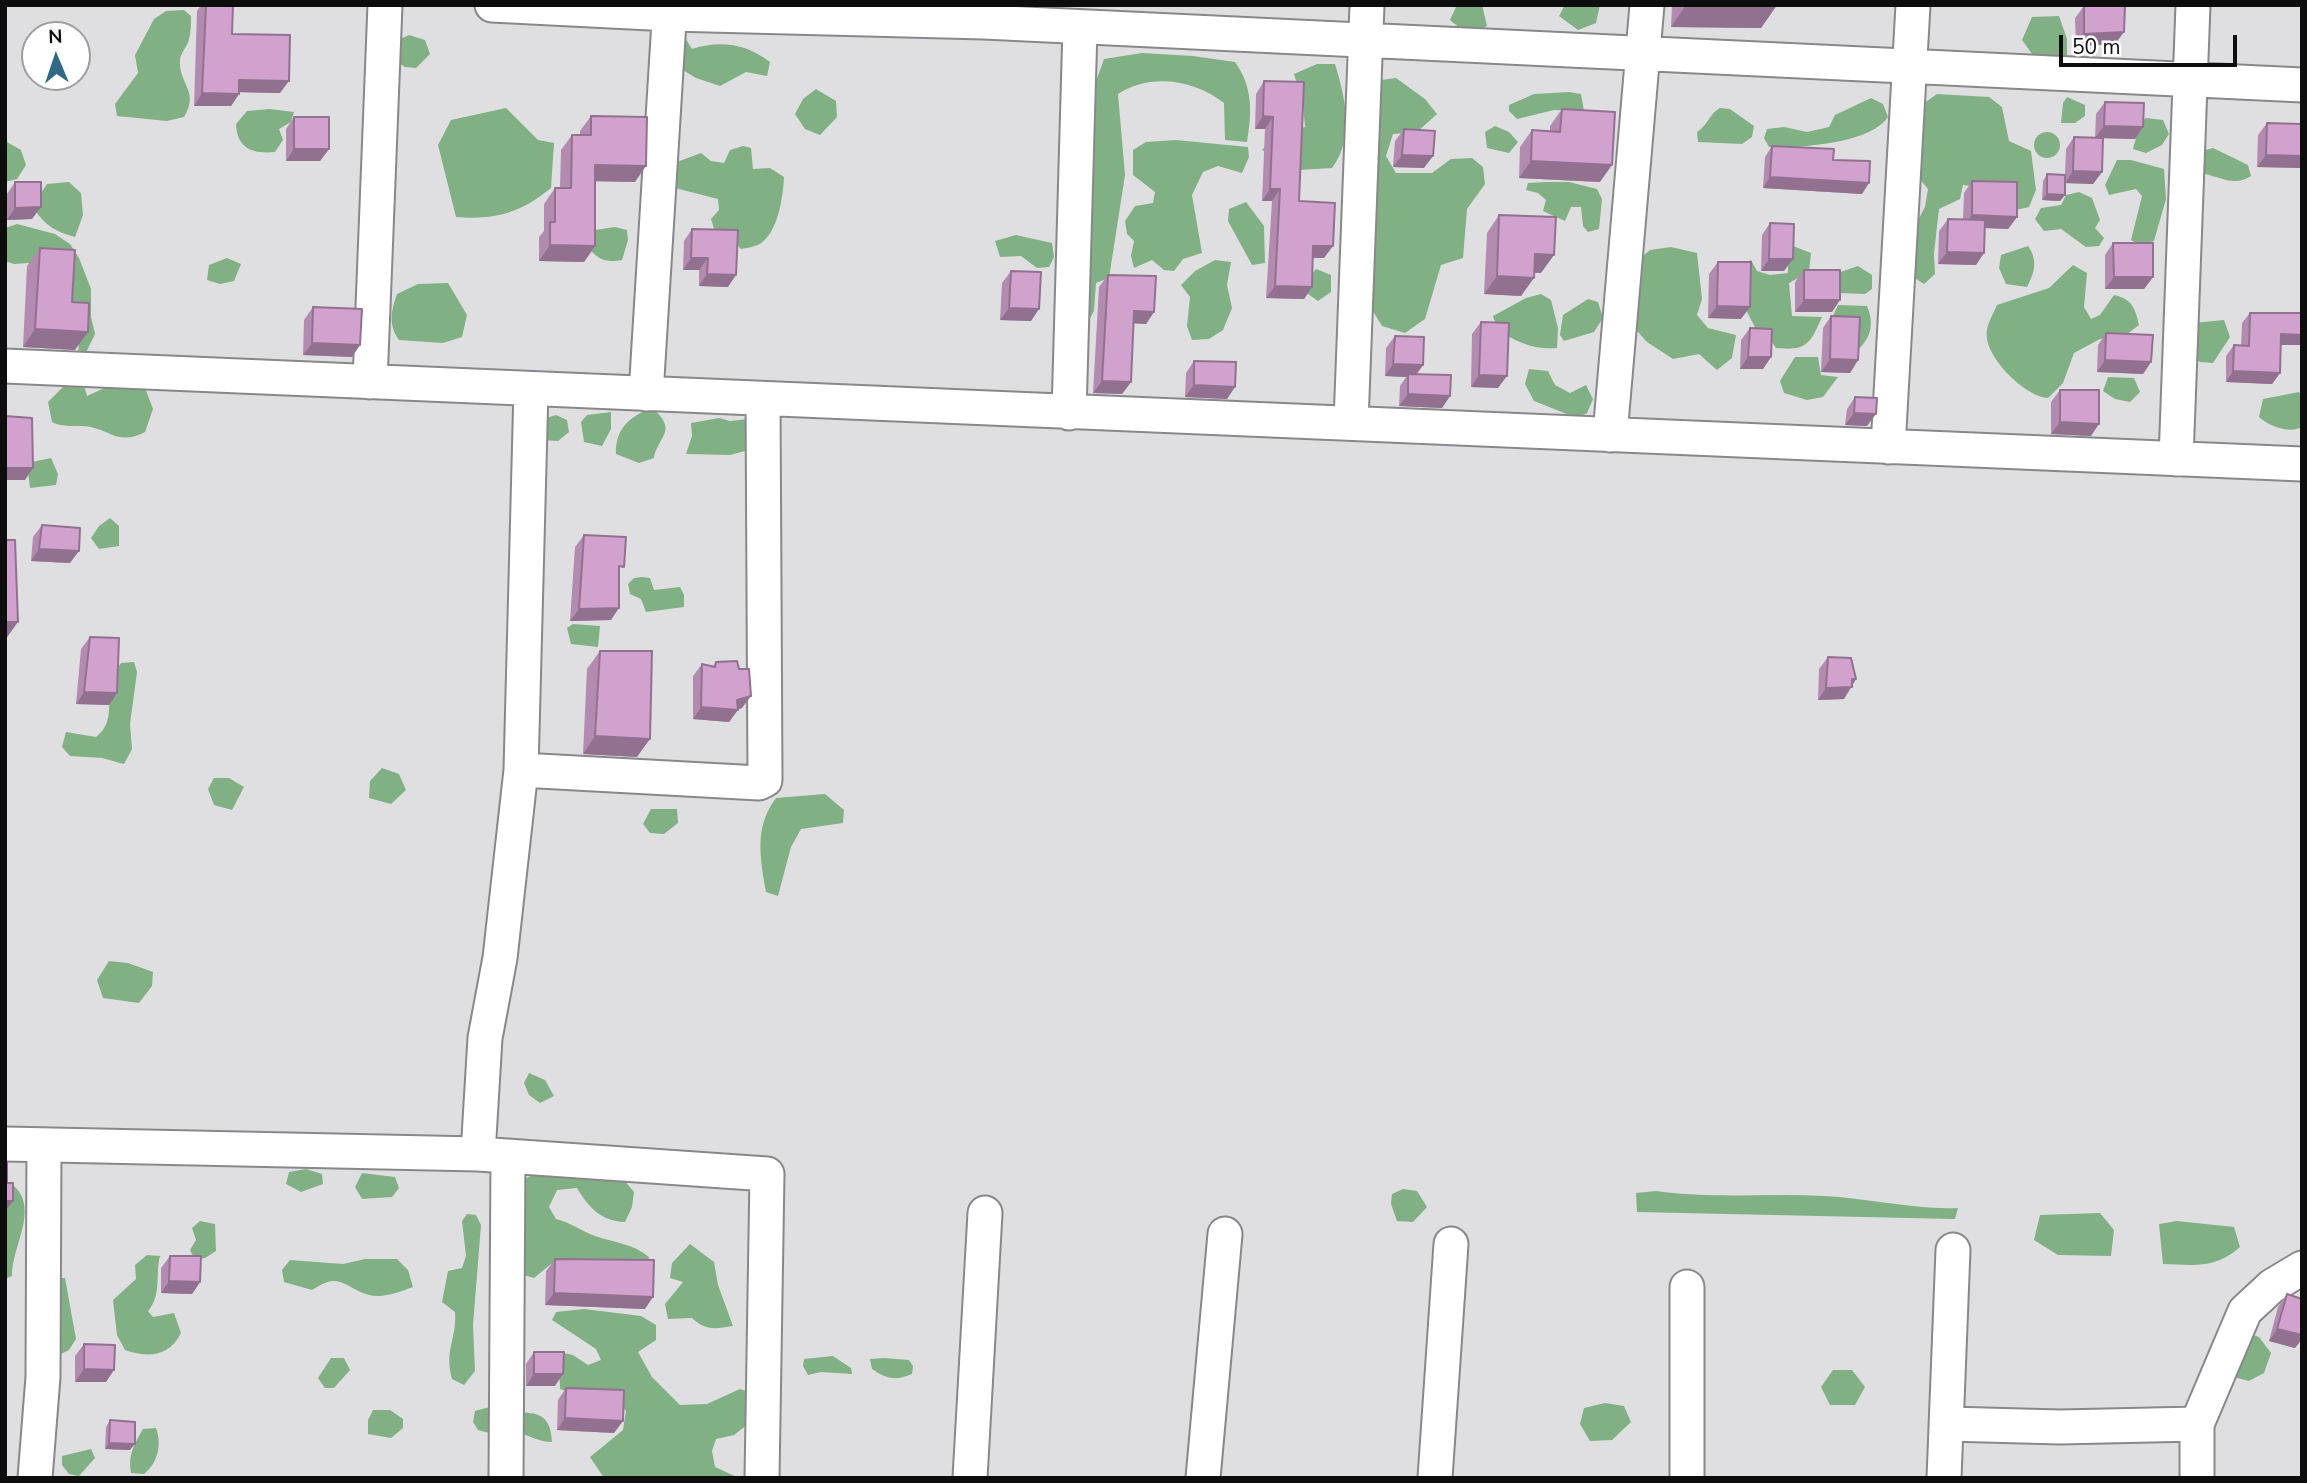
<!DOCTYPE html>
<style>
body{margin:0}
#map{position:relative;width:2307px;height:1483px;overflow:hidden;background:#dfdfe2;font-family:"Nunito Sans",sans-serif}
canvas{display:block}
.frame{position:absolute;inset:0;border:7px solid #0d0d0e;pointer-events:none}
.north{position:absolute;left:21px;top:21px;width:70px;height:70px;box-sizing:border-box;background:#fff;border:2px solid #9e9e9f;border-radius:50%;rotate:358deg;font-size:19px;font-weight:700;line-height:28px;text-align:center;color:#0d0d0e}
.north::after{content:'';display:block;margin:auto;width:24px;height:32px;background:#316883;clip-path:polygon(50% 0,100% 100%,50% 72%,0 100%)}
.scale{position:absolute;left:2059px;top:35px;width:178px;height:32px;box-sizing:border-box;border:4px solid #0d0d0e;border-top:0;padding-left:9px;font-size:21px;line-height:24px;white-space:nowrap;color:#0d0d0e;-webkit-text-stroke:5px #fff;paint-order:stroke}
</style>
<div id="map">
<canvas width="2307" height="1483"></canvas>
<div class="frame"></div>
<div class="north">N</div>
<div class="scale">50 m</div>
</div>
<script>
const ctx = document.querySelector('canvas').getContext('2d');
ctx.lineJoin = 'round';
function paint(path, color) { ctx.fillStyle = color; ctx.fill(path, 'evenodd'); }
function trace(path, color, width, dash) { ctx.strokeStyle = color; ctx.lineWidth = width; ctx.lineCap = dash ? 'butt' : 'round'; ctx.setLineDash(dash || []); ctx.stroke(path); }
const forest = new Path2D(`
 M1482,5L1487,26C1471,33 1463,32 1450,20L1456,7Z
 M1565,5H1600L1596,23L1578,30L1559,16Z
 M184,10L191,16C191,23 191,32 189,39C188,46 181,52 180,59C178,84 200,91 184,117L167,121L117,116L115,104L138,73L135,55L154,19L166,11Z
 M2059,16L2067,39V62L2043,69L2022,40L2032,17Z
 M409,35L425,40L430,54L416,68L405,67L394,60L398,40Z
 M684,36L692,49C721,40 746,44 770,62L767,76L746,72L720,86L696,78L678,67Z
 M1142,53L1193,56L1235,62C1253,87 1252,112 1247,142L1225,140L1224,103C1194,79 1149,73 1118,94L1125,175L1109,278L1096,283L1094,311L1089,320L1080,317L1092,174L1093,90L1104,59Z
 M1317,64H1335C1345,97 1355,138 1332,168L1299,170L1262,150L1274,138L1305,127L1303,103L1294,74Z
 M1396,78L1425,99L1437,114L1417,132L1393,134L1386,156L1396,173H1432L1451,159L1472,158L1483,167L1485,184L1467,209L1463,258L1441,265L1425,319L1405,333L1382,326L1368,303L1381,80Z
 M816,89L836,101L837,117L820,135L805,129L795,114L803,99Z
 M1569,92L1581,94L1584,111L1554,110L1517,119L1509,111V105L1534,94Z
 M1937,94L1989,97L2002,107L2009,141L2031,151L2036,190L2029,207L2016,210L1983,188L1963,185L1960,199L1939,209L1934,253L1935,274L1924,284L1907,273L1916,224L1925,207L1928,189L1917,176L1920,106Z
 M2067,97L2085,105V116L2075,123H2061L2063,103Z
 M1871,98L1883,104L1888,117C1870,144 1800,148 1769,147L1764,138L1767,129L1784,127L1807,132L1829,127L1835,115Z
 M506,108L538,140L554,143L551,188C520,213 496,220 456,217L438,145L451,120Z
 M1720,108L1730,109L1754,126L1752,137L1742,144L1698,142L1697,132C1708,125 1709,114 1720,108Z
 M270,109L294,112L291,122L279,129L283,140L275,152C253,154 237,149 236,124L247,111Z
 M2146,118L2163,120L2169,134L2162,145L2146,153L2133,149L2140,123Z
 M1495,126L1509,132L1518,142L1509,153L1487,148L1485,132Z
 M2034 145a13 13 0 1 1 26 0a13 13 0 1 1-26 0Z
 M1176,140L1248,147L1249,157L1242,173L1218,166L1203,172L1192,195L1202,253L1183,259L1174,271L1164,270L1152,260L1134,268L1131,256L1134,241L1127,234L1125,221L1135,206L1153,203L1155,192L1133,175V150L1146,142Z
 M5,141L21,150L26,165L17,179L5,182Z
 M743,146L751,148L753,169L770,168L784,177C783,197 778,235 758,245C753,247 746,248 741,249L727,235L715,232L711,219L719,210L718,199L675,188L677,162L701,153L711,161L724,163L730,150Z
 M2213,148L2248,165L2251,176C2233,188 2218,175 2199,173L2202,151Z
 M2117,160H2131L2164,169L2166,199L2154,241L2140,245L2131,240L2142,196L2136,189L2109,195L2105,185Z
 M69,182L81,193L83,215L75,237C57,232 45,226 35,210L39,196L47,184Z
 M1547,182H1569L1597,189L1602,199L1599,229L1588,232L1583,226L1581,207H1571L1565,221L1543,211L1546,200L1538,193L1526,190L1528,183Z
 M2079,192L2092,198L2100,220L2095,228L2104,238L2099,246L2086,247L2061,229L2044,231L2035,219L2041,208L2061,205L2066,195Z
 M1246,202L1264,226L1265,263L1252,265L1228,221L1229,209Z
 M17,224L55,234L70,244L79,258L91,289V317L95,334L78,369L79,323L42,262L14,264L5,261V228Z
 M615,227L627,230L628,240L622,260C606,263 598,260 588,247L595,230Z
 M1016,235L1052,243L1054,257L1049,267L1037,268L1021,256L1000,257L995,241Z
 M1793,246L1811,253L1809,272L1789,283L1792,316L1822,317C1810,344 1807,351 1776,348L1767,335L1758,333L1745,308L1742,265L1751,260L1757,271L1770,275L1788,273V255Z
 M2028,246C2038,260 2035,272 2027,287L2006,284L1999,268L2001,255Z
 M1671,247L1697,253L1702,299L1697,315L1708,328L1736,335L1732,358L1717,370L1699,354L1673,359L1647,342L1629,322L1633,264L1650,250Z
 M227,258L241,264L234,281L220,284L207,280L209,265Z
 M1215,260L1231,262L1227,285L1232,308L1223,330L1209,339L1192,340L1187,326L1190,297L1181,285L1195,271Z
 M2073,265L2087,273L2084,307L2091,319L2100,315L2114,295C2132,299 2135,308 2139,325L2126,335L2100,339L2074,353L2063,383L2048,398C2025,397 1982,355 1987,330C1988,322 1994,312 1997,305L2049,288Z
 M1858,266L1872,275V289L1865,294L1838,293L1832,275Z
 M1316,269L1331,275V292L1318,301L1308,294L1309,278Z
 M448,283L467,315L462,337L443,343L399,340C388,324 391,312 397,294L418,284Z
 M1541,294L1551,300L1558,328L1557,348C1533,350 1518,342 1498,331L1493,316L1526,298Z
 M1588,299L1598,302L1603,318L1594,332L1564,341L1560,335L1563,315Z
 M1838,305L1867,306C1874,322 1872,336 1859,349L1855,342L1830,322Z
 M2224,320L2230,337L2213,363L2200,362L2191,356L2194,323Z
 M1795,357H1818L1821,375L1838,377L1823,397L1807,400L1784,393L1780,381Z
 M1529,369L1548,371L1555,385L1570,393L1586,385L1593,399L1587,413L1577,418L1534,401L1525,384Z
 M2108,377L2134,378L2140,392L2130,402L2115,399L2103,391Z
 M83,382L87,396L113,384L145,388L153,409L145,432C120,445 112,432 91,427C77,424 65,429 52,422L48,402L64,386Z
 M2299,392L2302,397V427C2289,434 2269,426 2259,417L2263,399Z
 M652,408C679,431 658,436 654,458L639,463L616,454C615,430 629,416 652,408Z
 M611,412V429L602,446L584,442L581,422L587,415Z
 M556,415L567,420L569,432L558,441L540,440L534,422Z
 M719,418L730,421L749,419V450L730,455L686,454L692,436L691,423Z
 M51,458L58,474L56,485L30,488L27,463Z
 M110,518L119,526V546L99,549L91,538L99,526Z
 M642,577L650,578L654,590L680,587L684,595V607L646,612L641,599L630,594L628,584L634,578Z
 M573,624L600,626L598,647L571,644L567,628Z
 M134,662L137,672L130,724L132,749L124,764L102,758L70,756L62,747L66,732L96,737C116,722 106,699 111,678C112,673 118,668 121,663Z
 M382,768L399,774L406,790L391,804L369,798L370,781Z
 M214,778H229L244,787L232,810L214,805L208,789Z
 M825,794L844,810L843,823L801,829L791,847L778,896L766,892C760,858 754,827 776,798Z
 M651,809H677L678,823L664,834L650,833L643,824Z
 M109,961L128,963L153,972L152,986L139,1003L103,998L97,980Z
 M529,1073L545,1080L554,1096L540,1103L529,1095L524,1083Z
 M552,1167L624,1180L634,1192L632,1207L625,1222C601,1221 589,1208 577,1188L557,1190L549,1207L556,1219C572,1223 583,1232 598,1237C616,1243 634,1244 649,1257L648,1267L551,1264L534,1278L503,1269L511,1243L525,1235L518,1223L517,1182Z
 M306,1169L322,1174L323,1184L301,1192L286,1184L289,1172Z
 M362,1173L395,1177L399,1188L392,1197L362,1199L355,1187Z
 M13,1185C40,1209 12,1245 12,1276L5,1279V1192Z
 M1403,1189L1417,1191L1427,1207L1413,1222L1397,1221L1391,1204L1392,1194Z
 M1656,1191C1711,1199 1768,1193 1824,1196C1868,1198 1914,1210 1958,1208L1955,1219L1637,1212L1636,1193Z
 M2100,1213L2114,1230L2111,1256L2058,1255L2034,1240L2040,1215Z
 M467,1214L476,1215L481,1225L473,1325L475,1371L464,1385L452,1379C444,1348 457,1340 455,1312L442,1302L448,1271L462,1268L466,1256L462,1221Z
 M200,1221L215,1224L216,1251L205,1258L195,1260L190,1250L196,1240L192,1228Z
 M2177,1221L2234,1227L2240,1247C2215,1269 2195,1265 2163,1264L2159,1224Z
 M690,1244L714,1262L718,1285L733,1326C715,1329 706,1331 692,1318L668,1319L665,1304L683,1282L670,1278L672,1263Z
 M147,1255L160,1256C155,1275 162,1295 148,1311L153,1317L174,1313L181,1333C169,1357 148,1358 125,1350L117,1335L113,1300L136,1279L135,1265Z
 M365,1259H397L408,1270L413,1287C397,1293 379,1300 363,1293C339,1282 337,1274 312,1290L284,1282L282,1270L290,1260L343,1264Z
 M51,1278H65L76,1339L69,1350L57,1356Z
 M584,1309L641,1316L656,1325V1340L638,1352L652,1377L680,1405L707,1404L740,1389L755,1394L757,1417L734,1435L716,1439L712,1451L715,1467L739,1478H604L590,1457L623,1430L626,1411L616,1399L576,1395L560,1389L559,1352L573,1355L588,1365L601,1360L596,1349L552,1320L556,1312Z
 M2240,1330L2259,1337L2271,1353L2264,1373L2249,1381L2234,1377Z
 M833,1356L851,1368L852,1374L821,1372L808,1375L803,1366L804,1359Z
 M331,1358H344L350,1370L334,1388H325L318,1378Z
 M884,1358L909,1360L913,1366L912,1374C896,1381 886,1379 872,1369L870,1359Z
 M1833,1370H1852L1865,1387L1855,1405H1830L1821,1387Z
 M504,1403L517,1413C541,1411 551,1418 552,1442C529,1442 511,1420 489,1433L478,1430L473,1422L475,1411Z
 M1605,1403L1624,1406L1631,1422L1612,1440L1590,1441L1580,1424L1584,1408Z
 M373,1410H390L403,1419V1428L391,1438L368,1434V1420Z
 M156,1428C162,1444 158,1463 144,1474L131,1473C128,1454 134,1445 143,1429Z
 M91,1449L95,1458L79,1476L69,1474L62,1465V1456Z`);
const minor = new Path2D(`
 M492,5L670,14L984,22L2302,85
 M5,366L2302,464
 M370,382L385,5
 M646,394L670,5
 M1069,413L1080,27
 M1351,422L1367,5
 M1610,435L1647,5
 M1888,447L1913,5
 M2176,459L2193,5
 M521,770L759,783L765,780L763,399
 M5,1144L478,1154L767,1174L762,1478
 M478,1154L485,1038L500,958L521,770L531,389
 M1947,1424L2060,1427L2197,1424
 M35,1478L43,1377L44,1145
 M506,1478L508,1156
 M970,1478L985,1213
 M1203,1478L1225,1234
 M1435,1478L1451,1244
 M1687,1478V1287
 M1944,1478L1953,1250
 M2197,1478V1424L2245,1311L2272,1286L2302,1268`);
const wall = new Path2D(`
 M201,5H233L232,34L280,93L239,92V94L231,106H194L197,11Z
 M1672,5H1777L1761,28L1671,27Z
 M2084,6L2115,44L2076,46L2075,18Z
 M1264,81L1299,201L1324,258H1313L1312,287L1304,299L1266,298L1272,201H1262L1265,129H1255L1256,94Z
 M2105,102L2143,127L2135,139L2103,138L2102,172L2093,184L2065,183V195L2060,201L2042,200L2043,181L2047,174L2065,175L2066,149L2074,137L2095,138L2096,114Z
 M1562,109L1600,182L1519,178L1520,147L1532,130L1550,131V126Z
 M591,116L635,182L595,181V246L584,262L539,261V237L544,231V204L555,188H560L561,150L572,135H580V131Z
 M294,117L329,149L320,161H286V129Z
 M2267,123L2302,124V168L2257,167L2258,135Z
 M1404,129L1424,168L1393,167L1395,141Z
 M1772,146L1833,160L1862,194L1763,188L1765,157Z
 M1972,181L2017,217L2008,229L1985,228L1976,265L1938,264L1939,231L1948,219H1963L1964,193Z
 M15,182L32,219L7,220V194Z
 M1499,215L1541,273H1534L1521,296L1484,294L1487,233Z
 M1770,223L1784,271H1761L1762,235Z
 M692,229L728,287L699,286V270H683L684,241Z
 M2113,243L2153,277L2144,289H2105V255Z
 M40,248L72,302L75,350L23,347L27,266Z
 M1718,262L1741,319L1708,318L1709,274Z
 M1804,270L1832,312H1795V282Z
 M1011,271L1031,321L1000,320L1002,283Z
 M1108,275L1154,312L1146,324L1133,323L1131,382L1122,394L1093,393L1099,287Z
 M313,307L352,357L303,355L304,320Z
 M2250,313L2281,345L2280,373L2272,384L2226,382V356L2234,345L2241,346L2242,323Z
 M1831,316L1858,360L1850,373L1821,372L1823,328Z
 M1481,322L1498,388L1471,387L1472,334Z
 M1750,328L1771,357L1763,369H1740L1741,340Z
 M2106,333L2151,362L2143,374L2097,372L2098,345Z
 M1395,336L1423,365L1417,374L1450,396L1442,408L1399,406L1400,386L1406,377L1385,376L1386,348Z
 M1194,361L1227,399L1185,397L1186,373Z
 M2060,390L2091,436L2051,434V402Z
 M1855,397L1867,426L1845,425L1847,409Z
 M42,525L70,563L31,561L33,537Z
 M584,535L619,573L611,620L570,621L575,547Z
 M90,637L117,693L109,705L76,704L81,649Z
 M600,651L637,757L583,754L587,669Z
 M1828,657L1856,679L1844,699L1818,700L1819,669Z
 M716,662L742,708L738,709L729,722L693,719V676L702,664L713,666Z
 M170,1256L200,1282L192,1294L161,1293V1268Z
 M555,1259L645,1309L545,1305L546,1271Z
 M2287,1294L2302,1299V1339L2295,1348L2269,1341L2278,1307Z
 M84,1344L106,1382H75V1356Z
 M534,1352L555,1386H526V1364Z
 M566,1388L614,1433L557,1430L558,1400Z
 M110,1420L130,1450L105,1449L106,1427Z`);
const shadedWall = new Path2D(`
 M1686,5H1777L1761,28L1671,27Z
 M2124,32L2115,44L2076,46L2084,34Z
 M239,80L289,81L280,93L231,92Z
 M202,93L239,94L231,106H194Z
 M1263,116L1273,117L1265,129H1255Z
 M2104,126L2143,127L2135,139L2095,138Z
 M294,149H329L320,161H286Z
 M1402,155L1433,156L1424,168L1393,167Z
 M2266,155L2302,156V168L2257,167Z
 M1531,161L1612,165L1600,182L1519,178Z
 M595,165L646,166L635,182L584,181Z
 M2073,171L2102,172L2093,184L2065,183Z
 M1770,177L1869,183L1862,194L1763,188Z
 M1270,189H1280L1272,201H1262Z
 M2047,194L2065,195L2060,201L2042,200Z
 M41,207L32,219L7,220L15,208Z
 M1972,215L2017,217L2008,229L1963,227Z
 M550,245L595,246L584,262L539,261Z
 M1313,246H1333L1324,258H1305Z
 M1947,252L1984,253L1976,265L1938,264Z
 M1535,254L1554,255L1541,273L1522,272Z
 M691,258H708L699,270H683Z
 M1769,259H1793L1784,271H1761Z
 M707,274L736,275L728,287L699,286Z
 M1497,276L1534,278L1521,296L1484,294Z
 M2114,277H2153L2144,289H2105Z
 M1275,286L1312,287L1304,299L1266,298Z
 M1804,300H1840L1832,312H1795Z
 M1717,306L1750,307L1741,319L1708,318Z
 M1009,308L1039,309L1031,321L1000,320Z
 M1134,311L1154,312L1146,324L1126,323Z
 M35,329L88,332L75,350L23,347Z
 M2281,334L2302,335V345H2273Z
 M312,343L360,345L352,357L303,355Z
 M1748,357H1771L1763,369H1740Z
 M1830,359L1858,360L1850,373L1821,372Z
 M2105,360L2151,362L2143,374L2097,372Z
 M1393,364L1423,365L1414,377L1408,374L1406,377L1385,376Z
 M2233,371L2280,373L2272,384L2226,382Z
 M1479,375L1507,376L1498,388L1471,387Z
 M1102,381L1131,382L1122,394L1093,393Z
 M1194,385L1235,387L1227,399L1185,397Z
 M1408,394L1450,396L1442,408L1399,406Z
 M1854,413L1876,414L1867,426L1845,425Z
 M2060,422L2099,424L2091,436L2051,434Z
 M5,468H33L25,480H5Z
 M39,549L79,551L70,563L31,561Z
 M619,608L611,620L570,621L579,609Z
 M5,622H18L5,640Z
 M1852,679H1856L1844,699L1818,700L1826,688Z
 M84,692L117,693L109,705L76,704Z
 M751,696L742,708L736,710H738L729,722L693,719L701,707Z
 M595,736L650,739L637,757L583,754Z
 M5,1201H13L5,1211Z
 M169,1281L200,1282L192,1294L161,1293Z
 M554,1293L653,1297L645,1309L545,1305Z
 M2277,1329L2302,1335V1339L2295,1348L2269,1341Z
 M84,1369L114,1370L106,1382H75Z
 M534,1374H563L555,1386H526Z
 M565,1418L623,1421L614,1433L557,1430Z
 M109,1443L135,1444L130,1450L105,1449Z`);
const building = new Path2D(`
 M206,5H233L232,34L290,35L289,81L239,80V94L202,93Z
 M2084,6H2125L2124,32L2084,34Z
 M1264,81L1304,82L1299,201L1335,203L1333,246H1313L1312,287L1275,286L1280,189H1270L1273,117L1263,116Z
 M2105,102L2144,103L2143,127L2104,126Z
 M1562,109L1615,112L1612,165L1531,161L1532,130L1560,132Z
 M591,116L647,117L646,166L595,165V246L550,245V222H555V188H571L572,135H591Z
 M294,117H329V149H294Z
 M2267,123L2302,124V156L2266,155Z
 M1404,129L1435,131L1433,156L1402,155Z
 M2074,137L2103,138L2102,172L2073,171Z
 M1772,146L1834,149L1833,160L1870,161L1869,183L1770,177Z
 M2047,174L2065,175V195L2047,194Z
 M1972,181L2017,182V217L1972,215Z
 M15,182H41V207L15,208Z
 M1499,215L1556,217L1554,255L1535,254L1534,278L1497,276Z
 M1948,219L1985,220L1984,253L1947,252Z
 M1770,223L1794,224L1793,259H1769Z
 M692,229L738,230L736,275L707,274L708,258H691Z
 M2113,243H2153V277H2114Z
 M40,248L75,250L72,302L89,303L88,332L35,329Z
 M1718,262H1751L1750,307L1717,306Z
 M1804,270H1840V300H1804Z
 M1011,271L1041,272L1039,309L1009,308Z
 M1108,275L1156,276L1154,312L1134,311L1131,382L1102,381Z
 M313,307L362,309L360,345L312,343Z
 M2250,313H2302V335L2281,334L2280,373L2233,371L2234,345L2249,346Z
 M1831,316L1860,317L1858,360L1830,359Z
 M1481,322L1509,323L1507,376L1479,375Z
 M1750,328L1772,329L1771,357H1748Z
 M2106,333L2153,335L2151,362L2105,360Z
 M1395,336L1424,337L1423,365L1393,364Z
 M1194,361L1236,362L1235,387L1194,385Z
 M1408,374L1451,375L1450,396L1408,394Z
 M2060,390H2099V424L2060,422Z
 M1855,397L1877,398L1876,414L1854,413Z
 M5,416L32,418L33,468H5Z
 M42,525L80,528L79,551L39,549Z
 M584,535L626,537L624,567L619,566V608L579,609Z
 M5,540H15L18,622H5Z
 M90,637L119,638L117,693L84,692Z
 M600,651H652L650,739L595,736Z
 M1828,657L1851,658L1856,679H1852V687L1826,688Z
 M737,661L739,669H749L751,696L737,700L738,710L701,707L702,664L715,667L716,662Z
 M5,1162H7V1183H13V1201H5Z
 M170,1256H201L200,1282L169,1281Z
 M555,1259L654,1260L653,1297L554,1293Z
 M2287,1294L2302,1299V1335L2277,1329Z
 M84,1344L115,1345L114,1370L84,1369Z
 M534,1352H564L563,1374H534Z
 M566,1388L624,1390L623,1421L565,1418Z
 M110,1420L135,1422V1444L109,1443Z`);
paint(forest, '#81b084');
trace(minor, '#88888b', 37);
trace(minor, '#fff', 33);
paint(wall, '#b48bb0');
paint(shadedWall, '#927190');
paint(building, '#d1a2cd');
trace(building, '#927190', 2);
</script>
